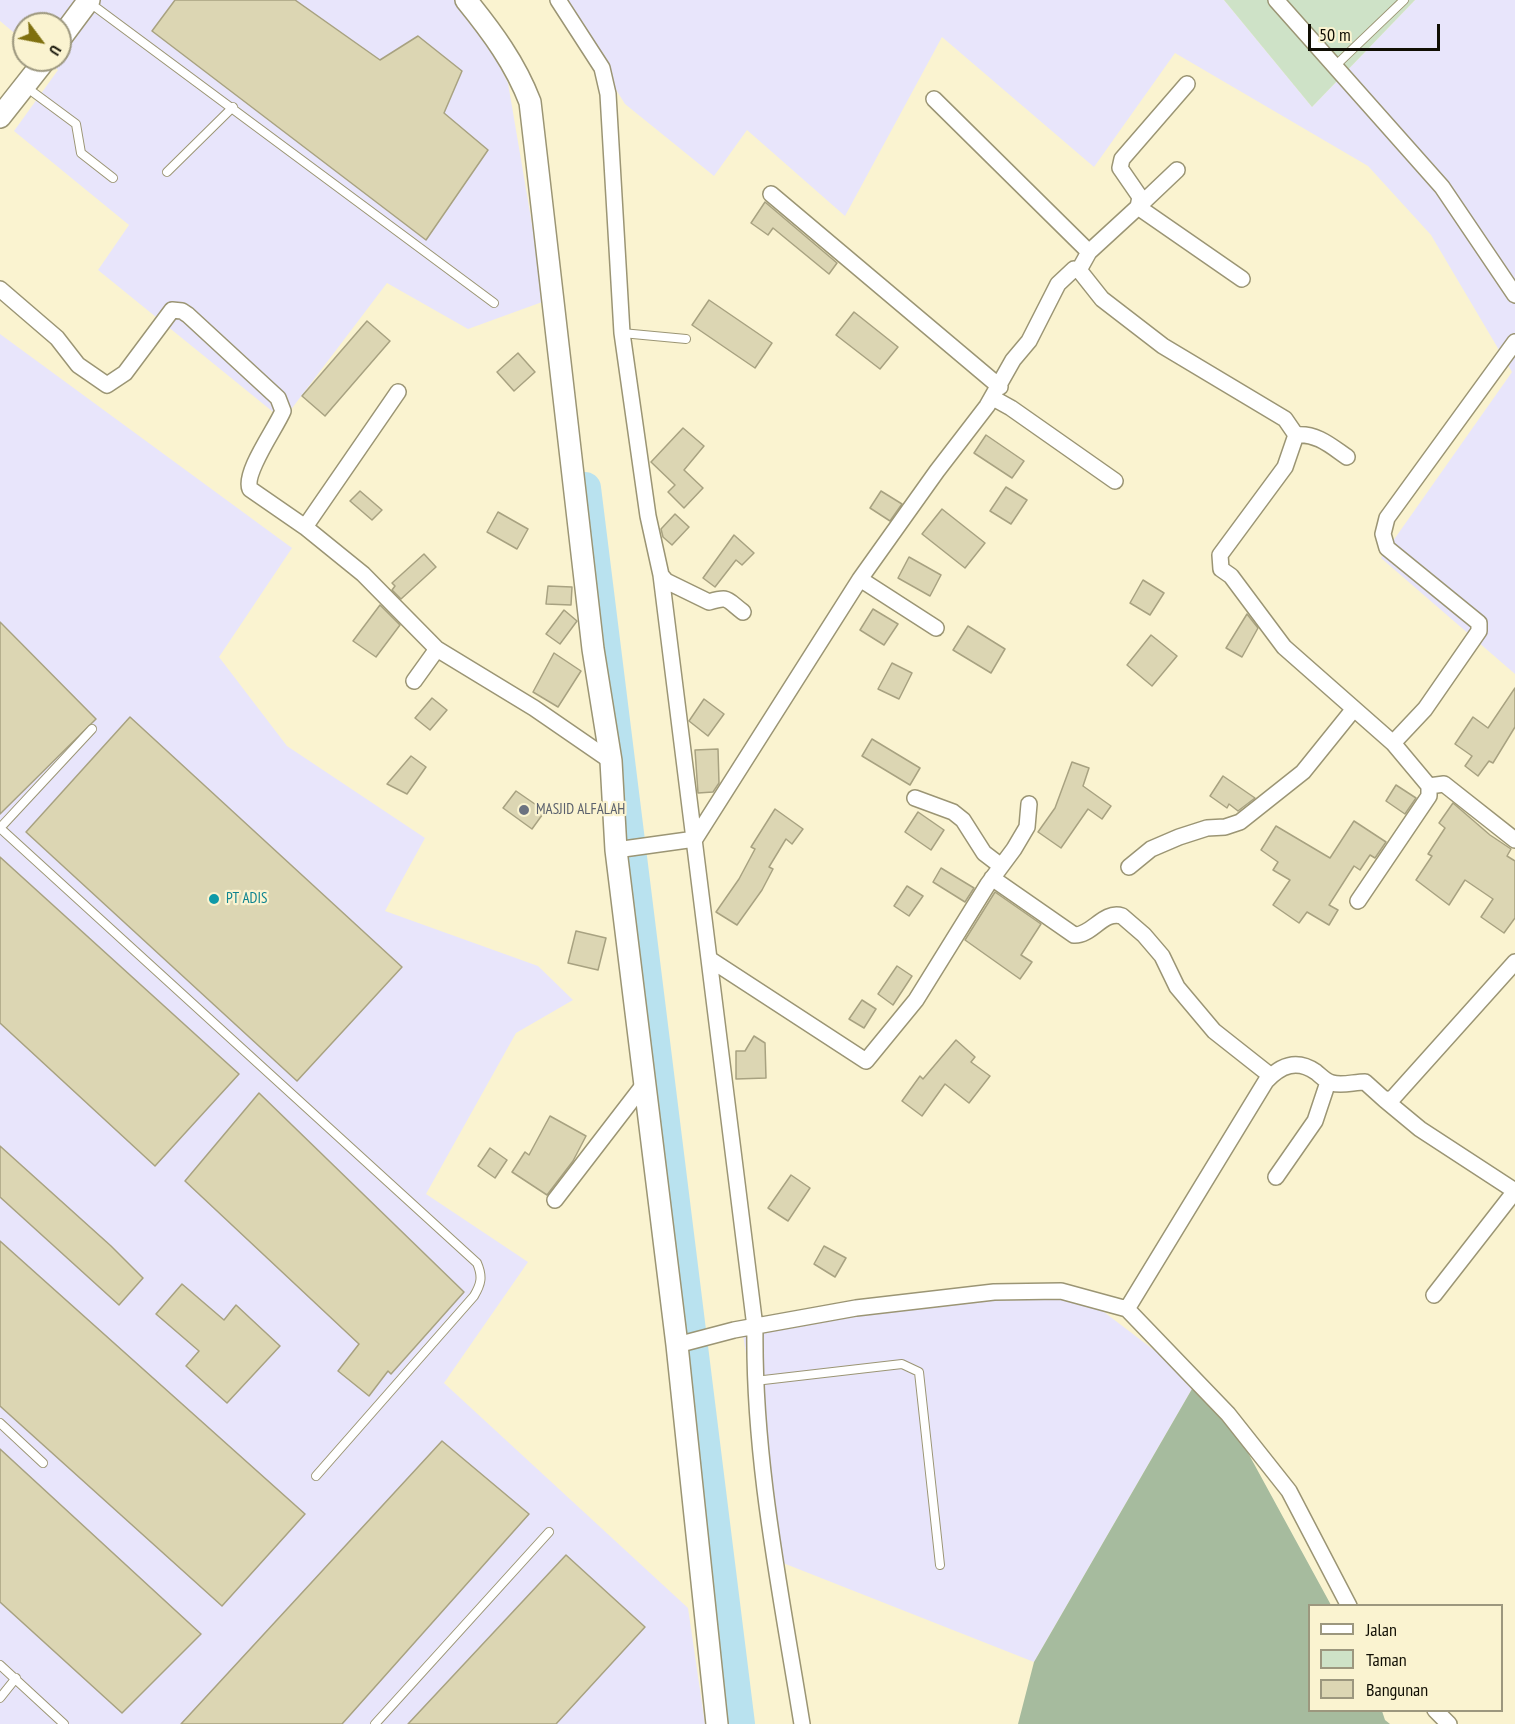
<!DOCTYPE html>
<style>
body{margin:0}
#map{position:relative;width:1515px;height:1724px;overflow:hidden;background:#faf3d0;font-family:"PT Sans Narrow",sans-serif}
canvas{display:block}
.legend{position:absolute;left:1308px;top:1604px;width:195px;height:108px;box-sizing:border-box;background:#faf3d0;border:2px solid #9c977e;margin:0;padding:8px 10px;list-style:none;font-size:18px;color:#100e03}
.legend li{display:flex;align-items:center;gap:12px;height:30px}
.legend b{width:30px;border:2px solid #9c977e}
.north{position:absolute;left:12px;top:12px;width:60px;height:60px;box-sizing:border-box;background:#faf3d0;border:2px solid #9c977e;border-radius:50%;rotate:122deg;font-size:16px;font-weight:700;line-height:24px;text-align:center;color:#100e03}
.north::after{content:'';display:block;margin:auto;width:21px;height:27px;background:#7f700f;clip-path:polygon(50% 0,100% 100%,50% 72%,0 100%)}
.scale{position:absolute;left:1308px;top:24px;width:132px;height:27px;box-sizing:border-box;border:3px solid #100e03;border-top:0;padding-left:8px;font-size:18px;line-height:21px;white-space:nowrap;color:#100e03;-webkit-text-stroke:4px #faf3d0;paint-order:stroke}
</style>
<div id="map">
<canvas width="1515" height="1724"></canvas>
<ul class="legend">
<li><b style="height:8px;background:#fff"></b>Jalan</li>
<li><b style="height:16px;background:#cee2c7"></b>Taman</li>
<li><b style="height:16px;background:#dcd6b3"></b>Bangunan</li>
</ul>
<div class="north">U</div>
<div class="scale">50 m</div>
</div>
<script>
const ctx = document.querySelector('canvas').getContext('2d');
ctx.lineJoin = 'round';
function paint(path, color) { ctx.fillStyle = color; ctx.fill(path, 'evenodd'); }
function trace(path, color, width, dash) { ctx.strokeStyle = color; ctx.lineWidth = width; ctx.lineCap = dash ? 'butt' : 'round'; ctx.setLineDash(dash || []); ctx.stroke(path); }
function drawText(font, color, halo, rows, align = 'center') {
  ctx.font = font + ' "PT Sans Narrow",sans-serif'; ctx.lineWidth = 4.5; ctx.setLineDash([]); ctx.textBaseline = 'middle'; ctx.strokeStyle = halo; ctx.fillStyle = color; for (const [text, x, y, turn = 0] of rows) {
    ctx.save(); ctx.translate(x, y); ctx.rotate((+turn || 0) * Math.PI / 180); ctx.textAlign = isNaN(turn) ? turn : align; if (halo) ctx.strokeText(text, 0, 0); ctx.fillText(text, 0, 0); ctx.restore();
  }
}
const industrial = new Path2D(`
 M0,0H466L508,83L545,301L468,329L387,283L283,420L98,270L129,225L14,131L58,70L47,60H60V24H24V41L0,21Z
 M560,0H1224L1312,107L1415,0H1515V674L1381,558L1512,372L1431,235L1368,166L1175,53L1094,167L942,37L845,216L747,130L714,176L625,104Z
 M0,334L292,548L219,657L287,746L425,838L385,911L538,966L573,1000L516,1033L426,1194L528,1262L444,1383L688,1608L705,1724H0Z
 M1051,1286L1104,1312L1196,1382L1034,1662L778,1561L742,1328Z`);
const green = new Path2D(`
 M1224,0H1415L1312,107Z`);
const forest = new Path2D(`
 M1196,1382L1247,1451L1331,1605L1310,1606V1710L1382,1711L1385,1720L1390,1724H1018L1034,1662Z`);
const river = new Path2D(`
 M585,488L739,1724`);
const building = new Path2D(`
 M175,0H295L380,60L418,36L462,71L444,113L488,150L426,240L152,31Z
 M765,202L837,263L829,274L773,228L768,235L751,223Z
 M709,300L772,343L755,368L692,325Z
 M854,312L898,347L880,369L836,335Z
 M367,321L390,341L325,416L302,396Z
 M518,353L535,372L514,391L497,372Z
 M683,428L704,446L684,470L703,488L684,508L668,492L675,485L651,462Z
 M986,435L1024,461L1012,478L974,453Z
 M1006,487L1027,500L1011,524L990,511Z
 M360,491L382,510L372,520L350,501Z
 M881,491L902,504L890,521L870,508Z
 M942,509L985,543L965,568L922,534Z
 M498,512L528,529L517,549L487,532Z
 M675,514L689,527L672,545L663,537L661,529Z
 M734,535L754,553L742,565L736,560L715,587L703,578Z
 M424,554L436,567L401,599L392,590L395,586L392,583Z
 M909,557L941,575L930,596L898,578Z
 M1143,580L1164,593L1150,615L1130,603Z
 M548,586L572,587L571,605L546,604Z
 M380,605L400,625L376,657L353,641Z
 M873,609L898,624L884,645L860,630Z
 M564,610L577,621L560,644L546,634Z
 M1247,614L1258,628L1242,657L1226,648Z
 M0,622L96,719L0,814Z
 M968,626L1005,649L991,673L953,650Z
 M1151,635L1177,656L1152,686L1127,665Z
 M554,653L581,671L558,707L533,692Z
 M892,663L912,673L899,699L878,689Z
 M1515,688V727L1493,763L1489,761L1478,776L1465,766L1472,756L1455,744L1473,717L1488,728Z
 M432,698L447,710L430,730L415,718Z
 M704,699L724,714L708,736L689,721Z
 M130,717L402,967L297,1081L26,832Z
 M872,739L920,768L910,785L862,756Z
 M718,749L719,783L713,792L698,793L695,750Z
 M411,756L426,767L407,794L387,784Z
 M1072,762L1089,768L1083,786L1111,806L1102,819L1088,809L1061,848L1038,832L1055,808Z
 M1223,776L1255,798L1238,811L1229,804L1227,808L1210,796Z
 M1396,785L1416,798L1405,814L1386,801Z
 M516,791L545,811L532,829L503,808Z
 M1453,803L1490,835L1511,849L1507,856L1515,861V918L1504,933L1481,917L1493,899L1465,880L1449,905L1416,880L1432,856L1428,854L1445,828L1439,823Z
 M775,809L803,829L792,844L786,839L769,867L773,869L762,890L737,925L716,912L739,879L755,849L751,847Z
 M918,812L944,830L931,850L905,832Z
 M1354,821L1386,842L1375,858L1370,855L1360,870L1354,866L1329,905L1338,910L1329,925L1307,912L1299,923L1273,905L1290,880L1273,870L1278,862L1261,850L1276,826L1330,858Z
 M0,857L239,1074L155,1166L0,1023Z
 M941,868L974,888L965,902L933,882Z
 M907,886L923,896L909,916L894,906Z
 M995,892L1041,924L1021,955L1032,962L1020,979L965,940Z
 M576,931L606,938L598,970L568,963Z
 M897,966L912,976L893,1005L878,994Z
 M862,1000L876,1009L864,1028L849,1019Z
 M754,1036L765,1043L766,1078L736,1079V1051H745Z
 M956,1040L975,1057L971,1062L990,1076L969,1103L945,1084L922,1116L902,1101L920,1076L923,1079Z
 M259,1093L464,1292L391,1374L388,1371L369,1396L338,1371L359,1344L185,1181Z
 M550,1116L586,1136L573,1161L547,1195L512,1172L525,1152L529,1155Z
 M0,1146L111,1246L143,1278L119,1305L0,1197Z
 M490,1148L507,1160L495,1178L478,1166Z
 M791,1175L810,1188L788,1221L768,1208Z
 M0,1241L305,1514L222,1606L0,1406Z
 M824,1246L846,1258L835,1277L814,1264Z
 M182,1284L224,1320L236,1305L280,1346L227,1403L186,1366L199,1351L156,1314Z
 M442,1441L529,1514L342,1724H181Z
 M0,1449L201,1634L122,1713L0,1602Z
 M566,1555L645,1627L556,1724H408Z`);
const lane = new Path2D(`
 M90,3L494,303
 M1334,67L1404,0
 M26,87L76,124L81,153L113,178
 M167,172L233,107
 M622,333L686,339
 M0,828L477,1263C483,1277 481,1284 474,1296L316,1476
 M0,828L92,729
 M755,1381L902,1364L919,1372L940,1565
 M0,1423L43,1463
 M0,1665L64,1724
 M0,1698L16,1678
 M375,1724L549,1532`);
const street = new Path2D(`
 M558,0L602,68L608,94L622,333L648,516L661,575L755,1327C753,1460 781,1593 802,1724
 M1276,0L1442,187L1515,295
 M934,99L1089,252
 M1177,170L1138,207L1242,279
 M771,194L1000,387
 M1079,270L1089,252L1138,207L1140,197L1120,168L1122,159L1187,84
 M0,289L57,338L78,365L107,385L125,373L172,310L182,311L188,315L278,398L283,411C276,428 243,473 250,489L305,527L363,574L437,649L534,708L611,761
 M993,398L1011,408L1115,481
 M1296,435C1317,433 1331,446 1347,457
 M305,527L398,392
 M661,575L666,581L709,602C729,596 726,599 743,612
 M860,579L936,628
 M414,681L437,649
 M1393,743L1425,709L1479,631V623L1387,548L1383,534L1387,518L1515,342
 M1429,786L1444,784L1515,840
 M915,798L953,812L963,820L984,853L1001,866
 M616,850L695,839L860,579L937,471L987,406L1013,360L1029,341L1058,284L1074,269L1079,270L1102,299L1163,346L1285,419L1296,435L1285,467L1220,555L1221,569L1231,576L1284,647L1393,743L1429,786V796L1358,901
 M1129,867L1151,849L1179,837L1207,828L1225,827L1240,822L1303,772L1353,710
 M992,878L1074,935C1092,936 1103,910 1122,916L1144,935L1162,956L1177,987L1214,1031L1271,1076
 M711,960L866,1061L916,1000L988,884L1014,849L1027,827L1029,804
 M1385,1100L1420,1129L1515,1191
 M1276,1177L1315,1121L1328,1082
 M555,1200L645,1083
 M1434,1295L1515,1191
 M1127,1309L1266,1081C1281,1065 1297,1059 1316,1072C1321,1076 1325,1081 1332,1083C1342,1086 1354,1082 1365,1082L1385,1100L1393,1098L1515,962
 M677,1345L734,1330L856,1308L994,1292L1061,1291L1127,1309L1228,1414L1289,1491L1349,1606
 M1435,1710L1449,1724`);
const secondary = new Path2D(`
 M466,0C492,32 515,63 530,102L593,649L611,761L616,850L677,1345L717,1724
 M60,39L89,0
 M0,117L45,60`);
const markers = [
 [524,810,6,"#6b7280"],
 [214,899,6,"#0f9aa8"]
];
const worshipNames = [
 ["MASJID ALFALAH",536,810]
];
const cultureNames = [
 ["PT ADIS",226,899]
];
paint(industrial, '#e8e5fb');
paint(green, '#cee2c7');
paint(forest, '#a6bb9e');
trace(river, '#b9e2ef', 32);
paint(building, '#dcd6b3');
trace(building, '#a8a281', 1.5);
trace(lane, '#9b9574', 10);
trace(street, '#9b9574', 18);
trace(secondary, '#9b9574', 24);
trace(lane, '#fff', 8);
trace(street, '#fff', 15);
trace(secondary, '#fff', 21);
for (const [x, y, r, color] of markers) { const dot = new Path2D(); dot.arc(x, y, r, 0, 2 * Math.PI); ctx.fillStyle = color; ctx.fill(dot); trace(dot, '#faf3d0', 2); }
drawText('15px', '#5b616d', '#faf3d0', worshipNames, 'left');
drawText('15px', '#0d838f', '#faf3d0', cultureNames, 'left');
</script>
